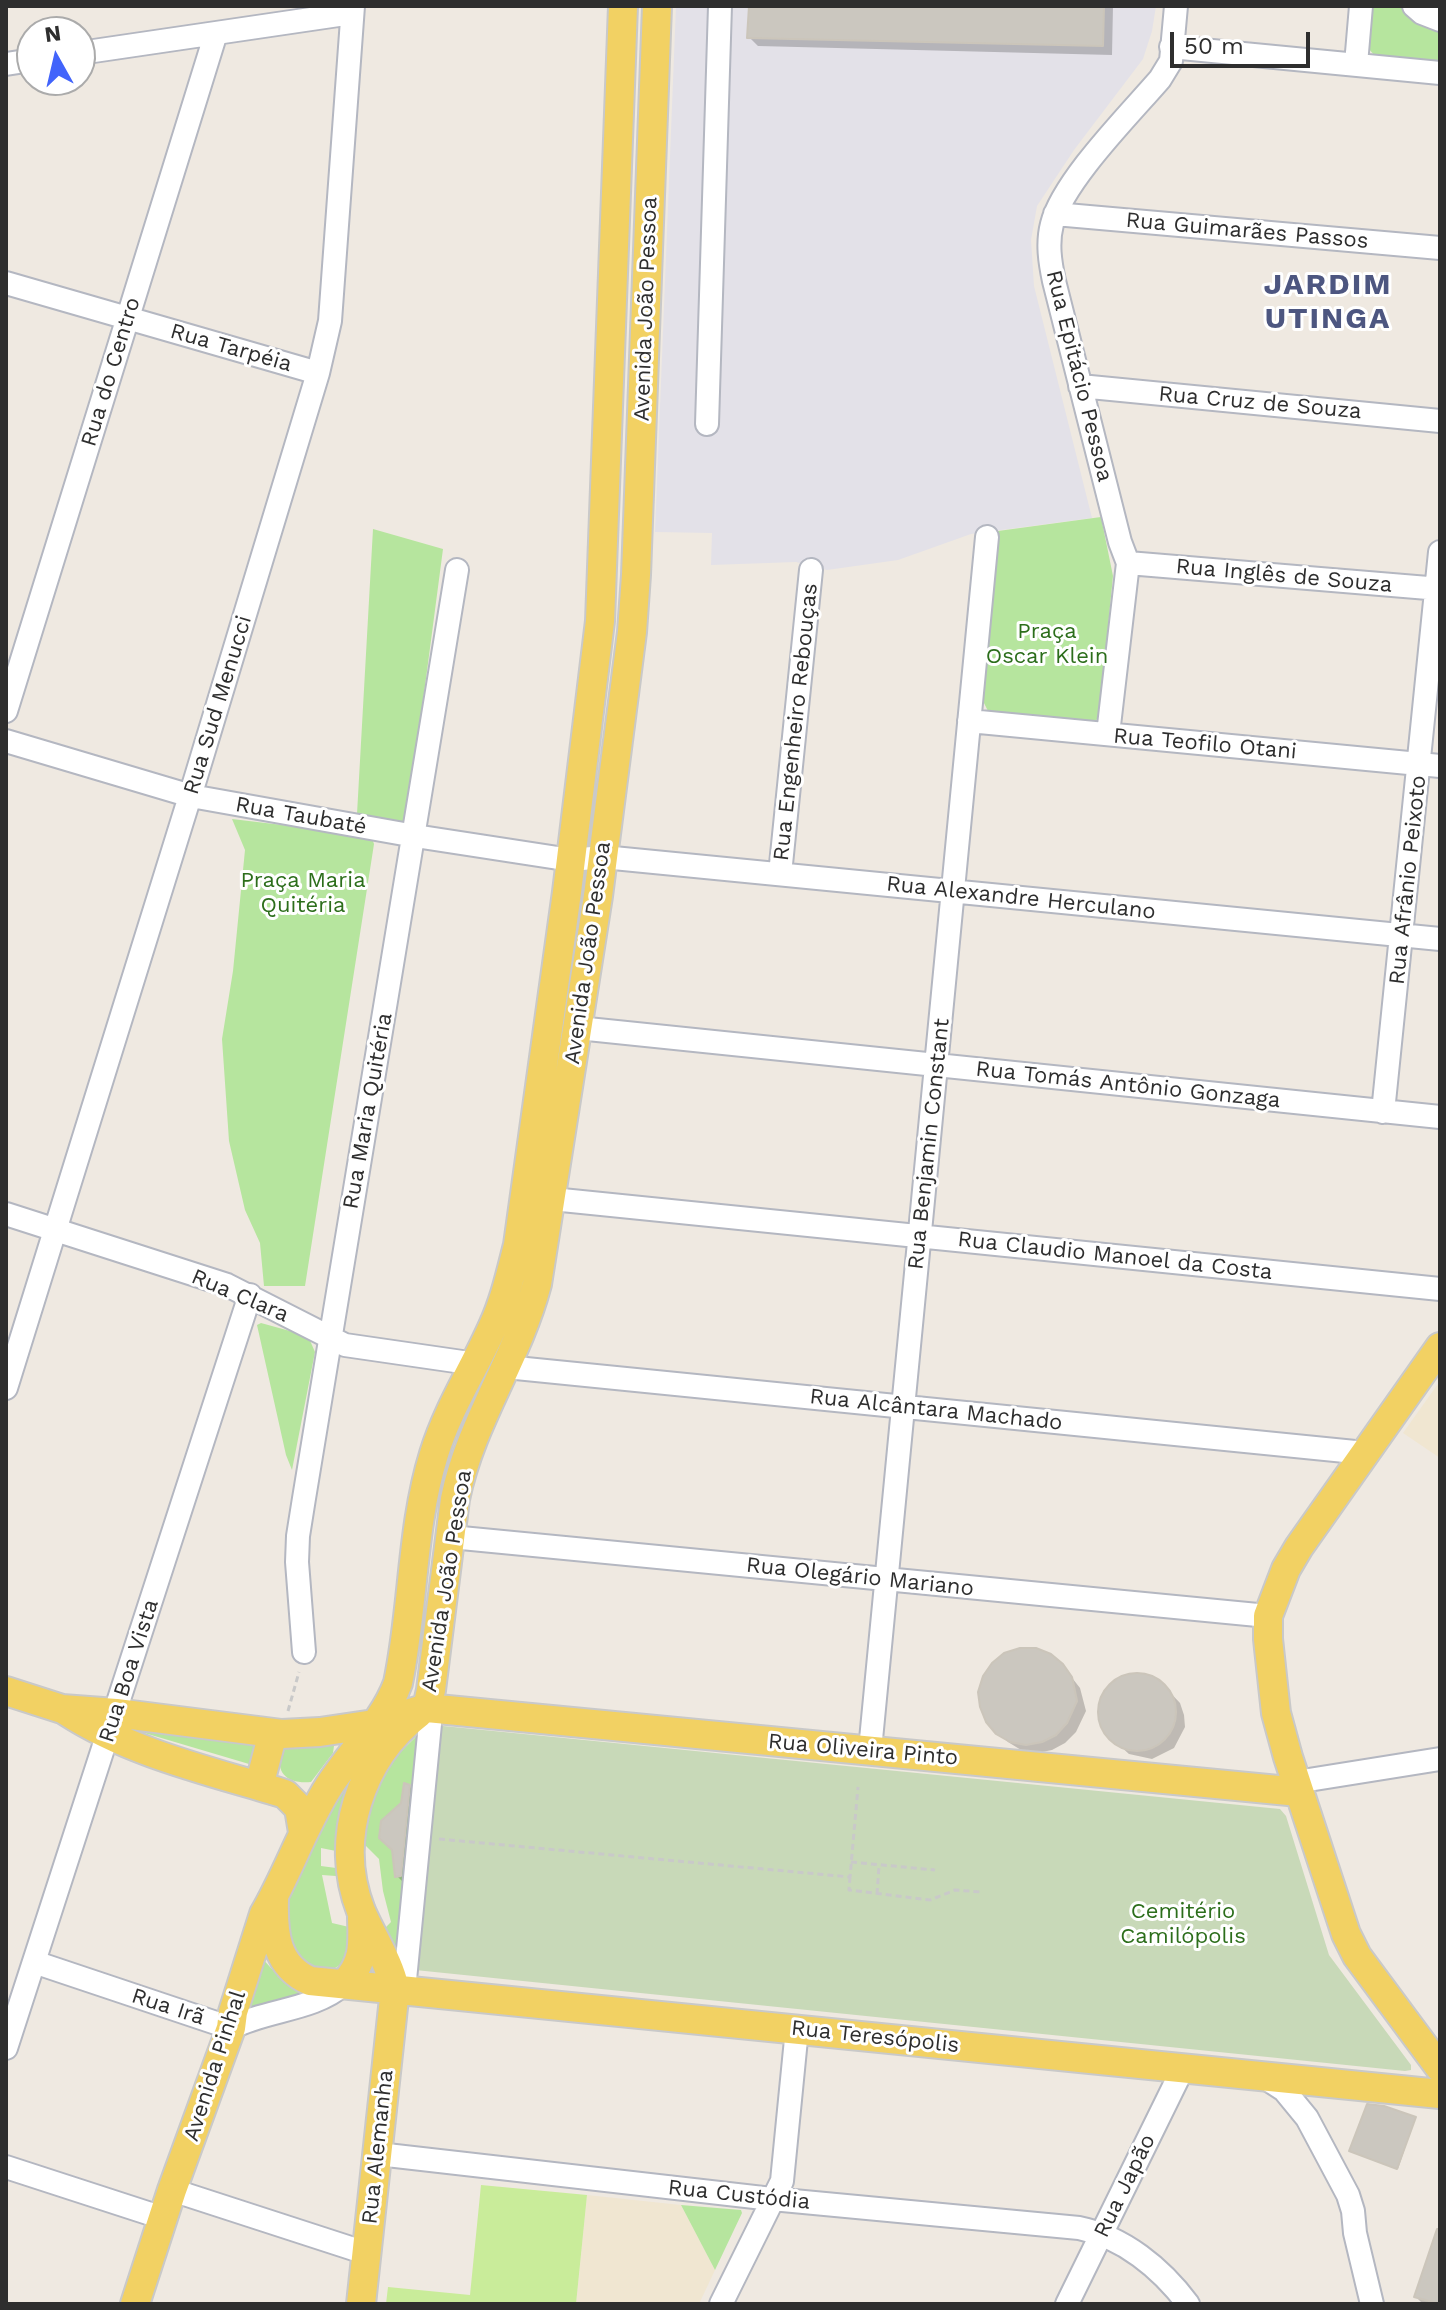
<!DOCTYPE html>
<meta charset="utf-8">
<style>
body{margin:0}
#map{position:relative;width:1446px;height:2310px;overflow:hidden;background:#efe9e1;font-family:"Work Sans",sans-serif}
canvas{display:block}
.frame{position:absolute;inset:0;border:8px solid #2e2e2e;pointer-events:none}
.north{position:absolute;left:16px;top:16px;width:80px;height:80px;box-sizing:border-box;background:#fff;border:2px solid #ababab;border-radius:50%;rotate:352deg;font-size:22px;font-weight:700;line-height:32px;text-align:center;color:#2e2e2e}
.north::after{content:'';display:block;margin:auto;width:28px;height:36px;background:#4264fb;clip-path:polygon(50% 0,100% 100%,50% 72%,0 100%)}
.scale{position:absolute;left:1170px;top:32px;width:140px;height:36px;box-sizing:border-box;border:4px solid #2e2e2e;border-top:0;padding-left:10px;font-size:24px;line-height:28px;white-space:nowrap;color:#2e2e2e;-webkit-text-stroke:6px #fff;paint-order:stroke}
</style>
<div id="map">
<canvas width="1446" height="2310"></canvas>
<div class="frame"></div>
<div class="north">N</div>
<div class="scale">50 m</div>
</div>
<script>
const ctx = document.querySelector('canvas').getContext('2d');
ctx.lineJoin = 'round';
function paint(path, color) { ctx.fillStyle = color; ctx.fill(path, 'evenodd'); }
function trace(path, color, width, dash) { ctx.strokeStyle = color; ctx.lineWidth = width; ctx.lineCap = dash ? 'butt' : 'round'; ctx.setLineDash(dash || []); ctx.stroke(path); }
function drawText(font, color, halo, rows, align = 'center') {
  ctx.font = font + ' "Work Sans",sans-serif'; ctx.lineWidth = 6; ctx.setLineDash([]); ctx.textBaseline = 'middle'; ctx.strokeStyle = halo; ctx.fillStyle = color; for (const [text, x, y, turn = 0] of rows) {
    ctx.save(); ctx.translate(x, y); ctx.rotate((+turn || 0) * Math.PI / 180); ctx.textAlign = isNaN(turn) ? turn : align; if (halo) ctx.strokeText(text, 0, 0); ctx.fillText(text, 0, 0); ctx.restore();
  }
}
const industrial = new Path2D(`
 M676,6H1156L1152,31L1143,59L1074,150L1037,206L1031,240L1034,286L1092,518L971,534L898,560L827,570L796,562L711,565L712,533L655,532Z`);
const education = new Path2D(`
 M1440,1381V1458L1403,1433Z
 M587,2195L681,2205L715,2270L699,2304H576Z`);
const green = new Path2D(`
 M1369,6H1404L1440,29V66L1375,56L1368,48Z
 M1101,517L1113,576L1099,718L1092,723L988,711L982,699L998,531Z
 M373,529L443,549L407,823L357,814Z
 M232,819L366,835L372,838L374,844L305,1286H264L260,1243L245,1210L229,1141L222,1039L233,971L245,850Z
 M261,1323L308,1336L315,1352L292,1470L286,1455L257,1325Z
 M131,1729L255,1742L252,1762L249,1764Z
 M421,1732L402,1959L382,1931L391,1922L383,1891L379,1859L362,1842L371,1795L394,1758Z
 M330,1743L334,1746L333,1753L311,1782C288,1784 275,1774 281,1751L290,1745Z
 M353,1774L341,1811L336,1851L321,1848V1866L336,1868V1876L322,1875L332,1923L349,1927C355,1952 341,1979 311,1968C304,1966 296,1957 290,1953L284,1918L292,1889L317,1827Z
 M262,1958L279,1977L302,1992V1995L246,2013Z
 M681,2205L741,2210L742,2213L715,2270Z`);
const cemetery = new Path2D(`
 M443,1726L1280,1809L1286,1816L1329,1955L1411,2065V2070L1405,2071L415,1970L435,1734Z`);
const pitch = new Path2D(`
 M481,2185L587,2195L576,2304H386L388,2287L470,2295Z`);
const shadow = new Path2D(`
 M751,6H1113L1112,55L758,46L749,37Z
 M1062,1665L1080,1688L1086,1711L1076,1732L1065,1743L1052,1750L1037,1753L1021,1750L1008,1742L998,1732Z
 M1139,1675L1162,1684L1180,1703L1184,1715L1185,1727L1174,1748L1152,1759L1129,1754L1119,1745L1103,1725L1099,1707L1108,1690L1116,1682L1127,1676Z
 M409,1786L416,1793L407,1882H403L397,1876L403,1804Z
 M1415,2119L1398,2169L1353,2152Z
 M1440,2227V2304H1423L1416,2297Z`);
const building = new Path2D(`
 M749,6H1104L1103,46L747,38Z
 M1020,1648H1036L1051,1654L1063,1664L1072,1677L1077,1701L1067,1723L1056,1735L1042,1742L1026,1745L1010,1742L996,1734L986,1722L980,1707L978,1692L983,1676L992,1663L1004,1653Z
 M1098 1712a39 39 0 1 1 78 0a39 39 0 1 1-78 0Z
 M404,1783L410,1785L401,1876L395,1877L392,1850L379,1838L381,1821L401,1803Z
 M1367,2104L1384,2106L1416,2117L1397,2169L1349,2151Z
 M1437,2229H1440V2304L1414,2297Z`);
const path = new Path2D(`
 M288,1711L299,1672
 M439,1839L850,1877L858,1787
 M851,1862L935,1870
 M850,1877L849,1890L930,1900L955,1890L981,1892
 M877,1894L879,1866`);
const minor = new Path2D(`
 M1414,6L1422,13L1440,20
 M1171,47L1440,73
 M80,53L352,13
 M6,64L32,60
 M1356,64L1361,6
 M1055,214L1440,248
 M6,283L318,373
 M1080,386L1440,421
 M707,424L720,6
 M1128,563L1440,589
 M6,711L216,33
 M969,721L1440,766
 M1108,734L1128,563L1120,542L1054,281C1050,262 1047,243 1052,224C1063,181 1129,115 1160,79L1171,61L1176,6
 M6,741L191,796L415,836L571,860L603,857L1440,939
 M780,874L811,570
 M578,1028L1440,1117
 M1383,1112L1440,552
 M552,1199L1440,1289
 M6,1214L227,1285L345,1345L476,1364
 M506,1367L1365,1453
 M6,1388L195,780L318,373L330,321L353,6
 M451,1537L1268,1616
 M304,1652L297,1562L298,1536C349,1214 406,893 457,570
 M870,1750L987,537
 M1296,1782L1440,1759
 M34,1962L231,2028C267,2009 313,2011 344,1984
 M404,1990L430,1724L427,1708
 M6,2048L250,1295
 M1264,2077L1284,2090L1307,2118L1348,2195L1353,2211L1355,2233L1372,2304
 M378,2154L772,2199L1079,2228C1123,2237 1161,2268 1188,2304
 M6,2167L163,2218
 M172,2190L366,2253
 M721,2304L782,2181L797,2029
 M1067,2304L1183,2068`);
const major = new Path2D(`
 M1440,1347L1299,1547L1286,1569L1268,1616V1639L1276,1713L1288,1757L1346,1934L1357,1956L1440,2068
 M6,1691L62,1709L116,1713L282,1734L320,1732L374,1724L427,1708L1299,1792
 M427,1708L431,1690L455,1499C471,1421 517,1360 537,1284L598,896L632,632L636,575L657,6
 M66,1711C132,1754 211,1771 285,1794L299,1808L303,1832
 M259,1786L273,1733
 M274,1900C273,1934 276,1966 310,1981L1440,2094
 M344,1984C364,1964 363,1945 362,1918
 M135,2304L172,2190L231,2028L233,2012L264,1914C288,1873 303,1827 329,1786C351,1752 384,1721 398,1683C414,1607 411,1528 434,1454C448,1408 474,1369 493,1326C505,1300 511,1272 518,1245L567,892L600,621L623,6
 M361,2304L395,1989C389,1961 372,1937 361,1911C333,1840 360,1758 419,1713`);
const streetNames = [
 ["Rua Guimarães Passos",1247,231,5],
 ["Avenida João Pessoa",646,309,-88],
 ["Rua Tarpéia",231,348,16],
 ["Rua do Centro",111,372,-73],
 ["Rua Epitácio Pessoa",1079,376,76],
 ["Rua Cruz de Souza",1260,403,5],
 ["Rua Inglês de Souza",1284,576,5],
 ["Rua Sud Menucci",218,705,-73],
 ["Rua Engenheiro Rebouças",796,722,-84],
 ["Rua Teofilo Otani",1205,744,5],
 ["Rua Taubaté",301,816,10],
 ["Rua Afrânio Peixoto",1408,880,-84],
 ["Rua Alexandre Herculano",1021,898,6],
 ["Avenida João Pessoa",588,953,-82],
 ["Rua Tomás Antônio Gonzaga",1128,1085,6],
 ["Rua Maria Quitéria",368,1111,-80],
 ["Rua Benjamin Constant",929,1144,-84],
 ["Rua Claudio Manoel da Costa",1115,1256,6],
 ["Rua Clara",240,1296,23],
 ["Rua Alcântara Machado",936,1410,6],
 ["Rua Olegário Mariano",860,1577,6],
 ["Avenida João Pessoa",447,1581,-81],
 ["Rua Boa Vista",129,1671,-72],
 ["Rua Oliveira Pinto",863,1750,5],
 ["Rua Irã",168,2007,18],
 ["Rua Teresópolis",875,2037,6],
 ["Avenida Pinhal",215,2066,-72],
 ["Rua Alemanha",378,2147,-84],
 ["Rua Japão",1125,2186,-64],
 ["Rua Custódia",739,2195,6]
];
const parkNames = [
 ["Praça",1047,632],
 ["Oscar Klein",1047,657],
 ["Praça Maria",303,881],
 ["Quitéria",303,906],
 ["Cemitério",1183,1912],
 ["Camilópolis",1183,1937]
];
const districtNames = [
 ["JARDIM",1328,285],
 ["UTINGA",1328,319]
];
paint(industrial, '#e3e1e8');
paint(education, '#f0e6d1');
paint(green, '#b6e59e');
paint(cemetery, '#c8d9b8');
paint(pitch, '#c9ec9a');
paint(shadow, '#0003');
paint(building, '#cbc7bf');
trace(building, '#cbc5ba', 2);
trace(minor, '#b4b7c1', 26);
trace(major, '#c9c9c9', 32);
trace(path, '#c9c9c9', 3, [6, 4]);
trace(minor, '#fff', 22);
trace(major, '#f2d163', 28);
drawText('22px', '#2e2e2e', '#fff', streetNames);
drawText('22px', '#2c6e1b', '#fff', parkNames);
ctx.letterSpacing = '2px';
drawText('bold 30px', '#4d5680', '#fff', districtNames);
ctx.letterSpacing = '0px';
</script>
